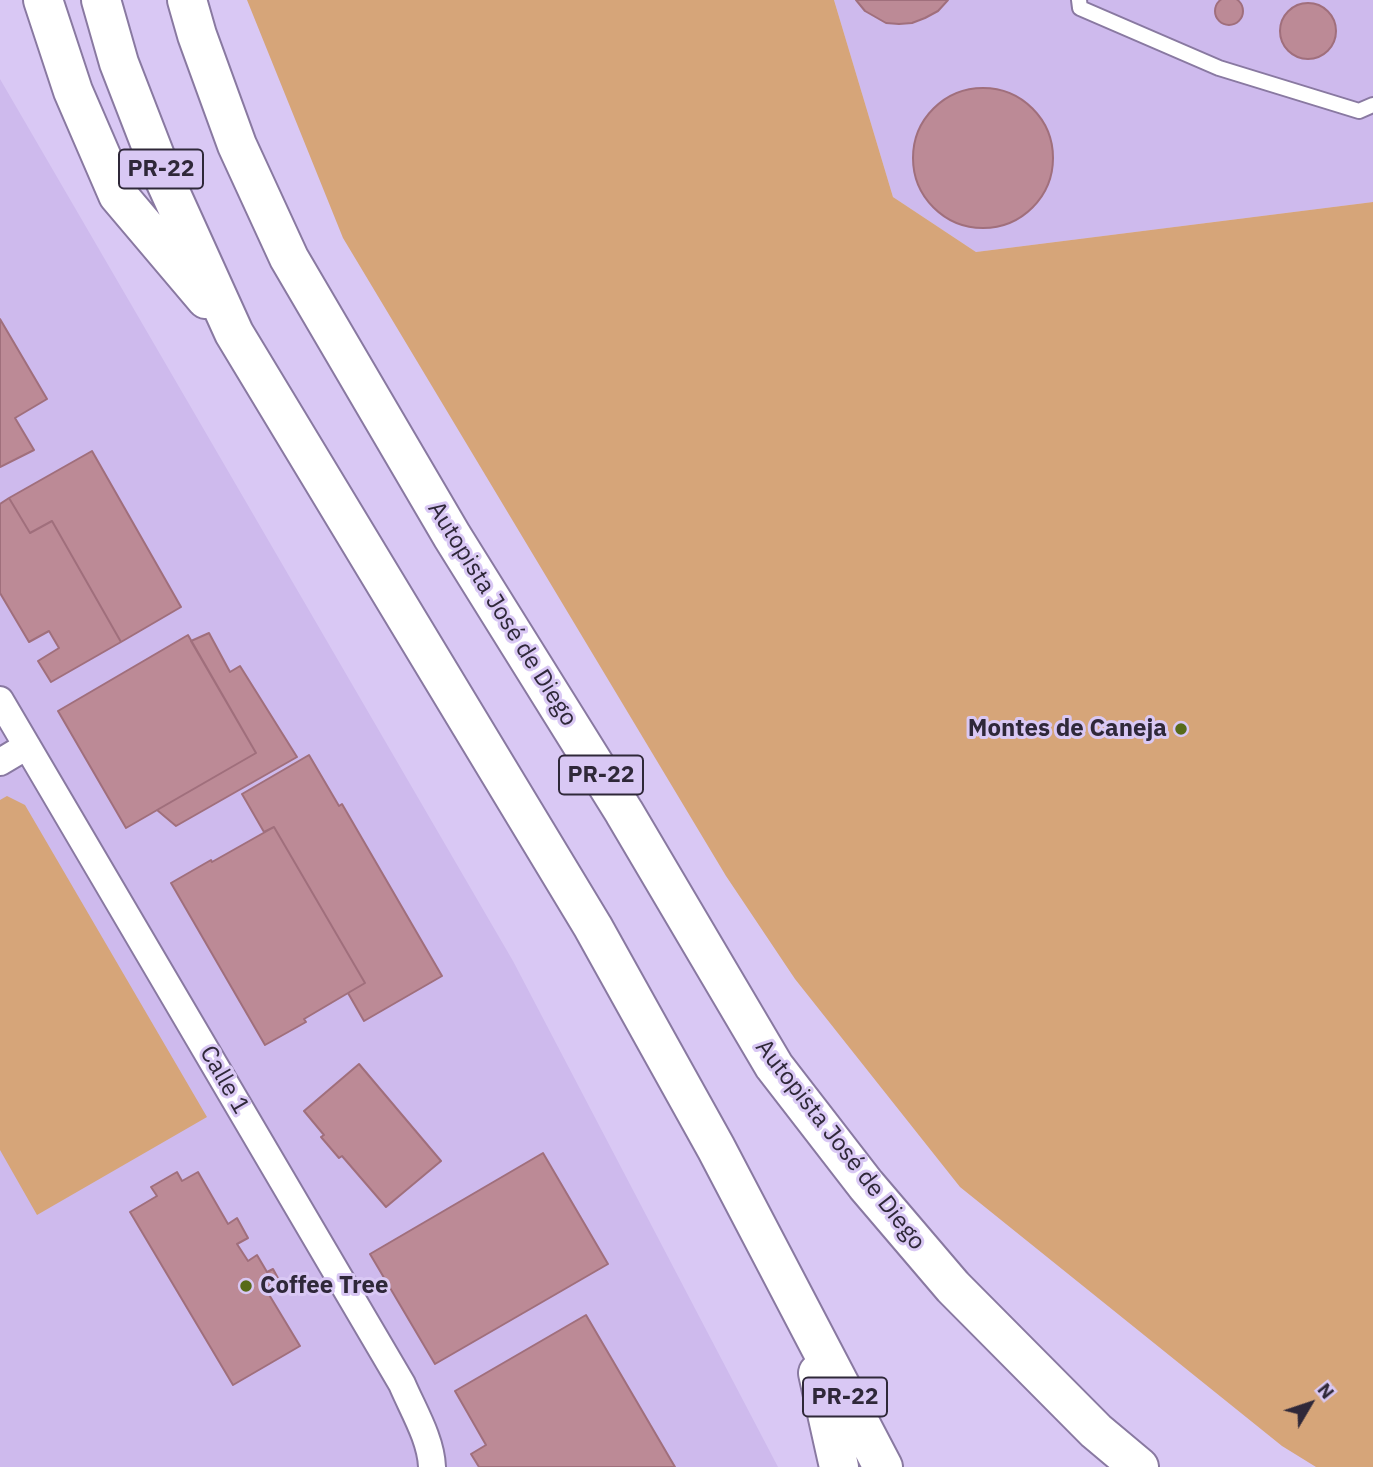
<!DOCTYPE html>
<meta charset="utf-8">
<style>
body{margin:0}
#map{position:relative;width:1373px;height:1467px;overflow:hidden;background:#d9c8f4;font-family:"IBM Plex Sans",sans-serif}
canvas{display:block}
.north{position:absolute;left:1275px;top:1369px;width:70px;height:70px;-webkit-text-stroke:5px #d9c8f4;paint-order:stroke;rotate:51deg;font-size:19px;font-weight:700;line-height:28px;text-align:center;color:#2f2839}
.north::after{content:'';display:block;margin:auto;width:24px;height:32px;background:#2f2839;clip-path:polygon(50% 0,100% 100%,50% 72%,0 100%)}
</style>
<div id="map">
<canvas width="1373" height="1467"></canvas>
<div class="north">N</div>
</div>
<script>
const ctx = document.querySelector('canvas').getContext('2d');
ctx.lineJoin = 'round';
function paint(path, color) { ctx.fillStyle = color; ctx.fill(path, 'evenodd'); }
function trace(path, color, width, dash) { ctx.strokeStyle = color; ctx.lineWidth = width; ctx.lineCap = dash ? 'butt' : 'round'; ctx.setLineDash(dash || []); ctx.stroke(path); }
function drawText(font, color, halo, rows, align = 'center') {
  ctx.font = font + ' "IBM Plex Sans",sans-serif'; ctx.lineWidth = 6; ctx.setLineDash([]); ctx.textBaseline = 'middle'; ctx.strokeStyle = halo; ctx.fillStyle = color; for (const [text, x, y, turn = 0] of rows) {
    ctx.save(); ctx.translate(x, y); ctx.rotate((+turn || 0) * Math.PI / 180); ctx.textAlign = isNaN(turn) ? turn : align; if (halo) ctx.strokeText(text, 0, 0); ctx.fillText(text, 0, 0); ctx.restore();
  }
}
const built = new Path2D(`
 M834,0H1373V202L976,252L893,197Z
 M0,79L513,961L778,1467H0Z`);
const green = new Path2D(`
 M247,0H834L893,197L976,252L1373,202V1467H1316L1282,1446L960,1187L795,979L726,876L343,238Z
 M7,796L25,805L207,1117L37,1215L0,1150V800Z`);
const building = new Path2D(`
 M1215 11a14 14 0 1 1 28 0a14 14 0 1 1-28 0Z
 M856,0H948L938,11L925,18L912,23L899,24L886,23L865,11Z
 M1280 31a28 28 0 1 1 56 0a28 28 0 1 1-56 0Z
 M913 158a70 70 0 1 1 140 0a70 70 0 1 1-140 0Z
 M0,319L47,399L15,418L34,450L0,467Z
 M92,451L181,607L121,642L52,521L30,533L9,498Z
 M9,498L30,533L52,521L121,642L51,682L38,661L59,648L49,631L29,642L0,593V504Z
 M209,633L230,672L240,666L297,757L176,826L157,810L256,753L191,641Z
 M188,635L256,753L126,828L58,711Z
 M309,755L339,806L342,804L442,976L364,1021L348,993L365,983L274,827L264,832L242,794Z
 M274,827L365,983L304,1019L306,1022L265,1045L171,883L211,860L212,862Z
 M359,1064L441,1161L386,1207L342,1156L339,1158L321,1137L324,1135L304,1111Z
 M543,1153L608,1264L435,1364L370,1254Z
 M177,1172L182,1181L198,1172L228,1224L237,1218L248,1238L237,1244L248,1261L257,1255L267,1272L273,1269L279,1280L265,1288L300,1346L233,1385L130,1212L157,1196L151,1187Z
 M586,1315L675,1467H479L471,1454L486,1445L455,1391Z`);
const lane = new Path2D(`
 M1079,0L1080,8L1219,68L1359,111L1373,105`);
const street = new Path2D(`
 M0,700L402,1384C413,1410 431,1439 432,1467
 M0,762L27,746`);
const highway = new Path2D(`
 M43,0L73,91L118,195L206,299
 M101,0L119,63L162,174L234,333L593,927L716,1148L883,1467
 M187,0L197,35L237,145L289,258L452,536L624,812L774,1066L866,1185L953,1287L1096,1431L1139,1467
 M818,1373L839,1467`);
const markers = [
 [1181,729,7,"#576b19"],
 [246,1286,7,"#576b19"]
];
const shields = [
 [161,169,84],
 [601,775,84],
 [845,1397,84]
];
const shieldNames = [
 ["PR-22",161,169],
 ["PR-22",601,775],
 ["PR-22",845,1397]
];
const streetNames = [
 ["Autopista José de Diego",502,614,58],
 ["Calle 1",224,1080,60],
 ["Autopista José de Diego",840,1145,52]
];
const poiNames = [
 ["Montes de Caneja",1167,729],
 ["Coffee Tree",260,1286,"left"]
];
paint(built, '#cebaed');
paint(green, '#d6a579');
paint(building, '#bc8a96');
trace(building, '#a06f7c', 2);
trace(lane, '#8979a1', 18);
trace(street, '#8979a1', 30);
trace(highway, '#8979a1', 42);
trace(lane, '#fff', 14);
trace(street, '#fff', 26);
trace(highway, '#fff', 38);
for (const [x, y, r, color] of markers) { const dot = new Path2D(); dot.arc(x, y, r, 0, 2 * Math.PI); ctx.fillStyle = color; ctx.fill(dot); trace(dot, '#d9c8f4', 2.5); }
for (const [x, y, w] of shields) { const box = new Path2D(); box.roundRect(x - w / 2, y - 19.5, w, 39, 5); ctx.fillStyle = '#d9c8f4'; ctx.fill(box); trace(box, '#2f2839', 2); }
drawText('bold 23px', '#2f2839', null, shieldNames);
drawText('24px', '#2f2839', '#d9c8f4', streetNames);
drawText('bold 24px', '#2f2839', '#d9c8f4', poiNames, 'right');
</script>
